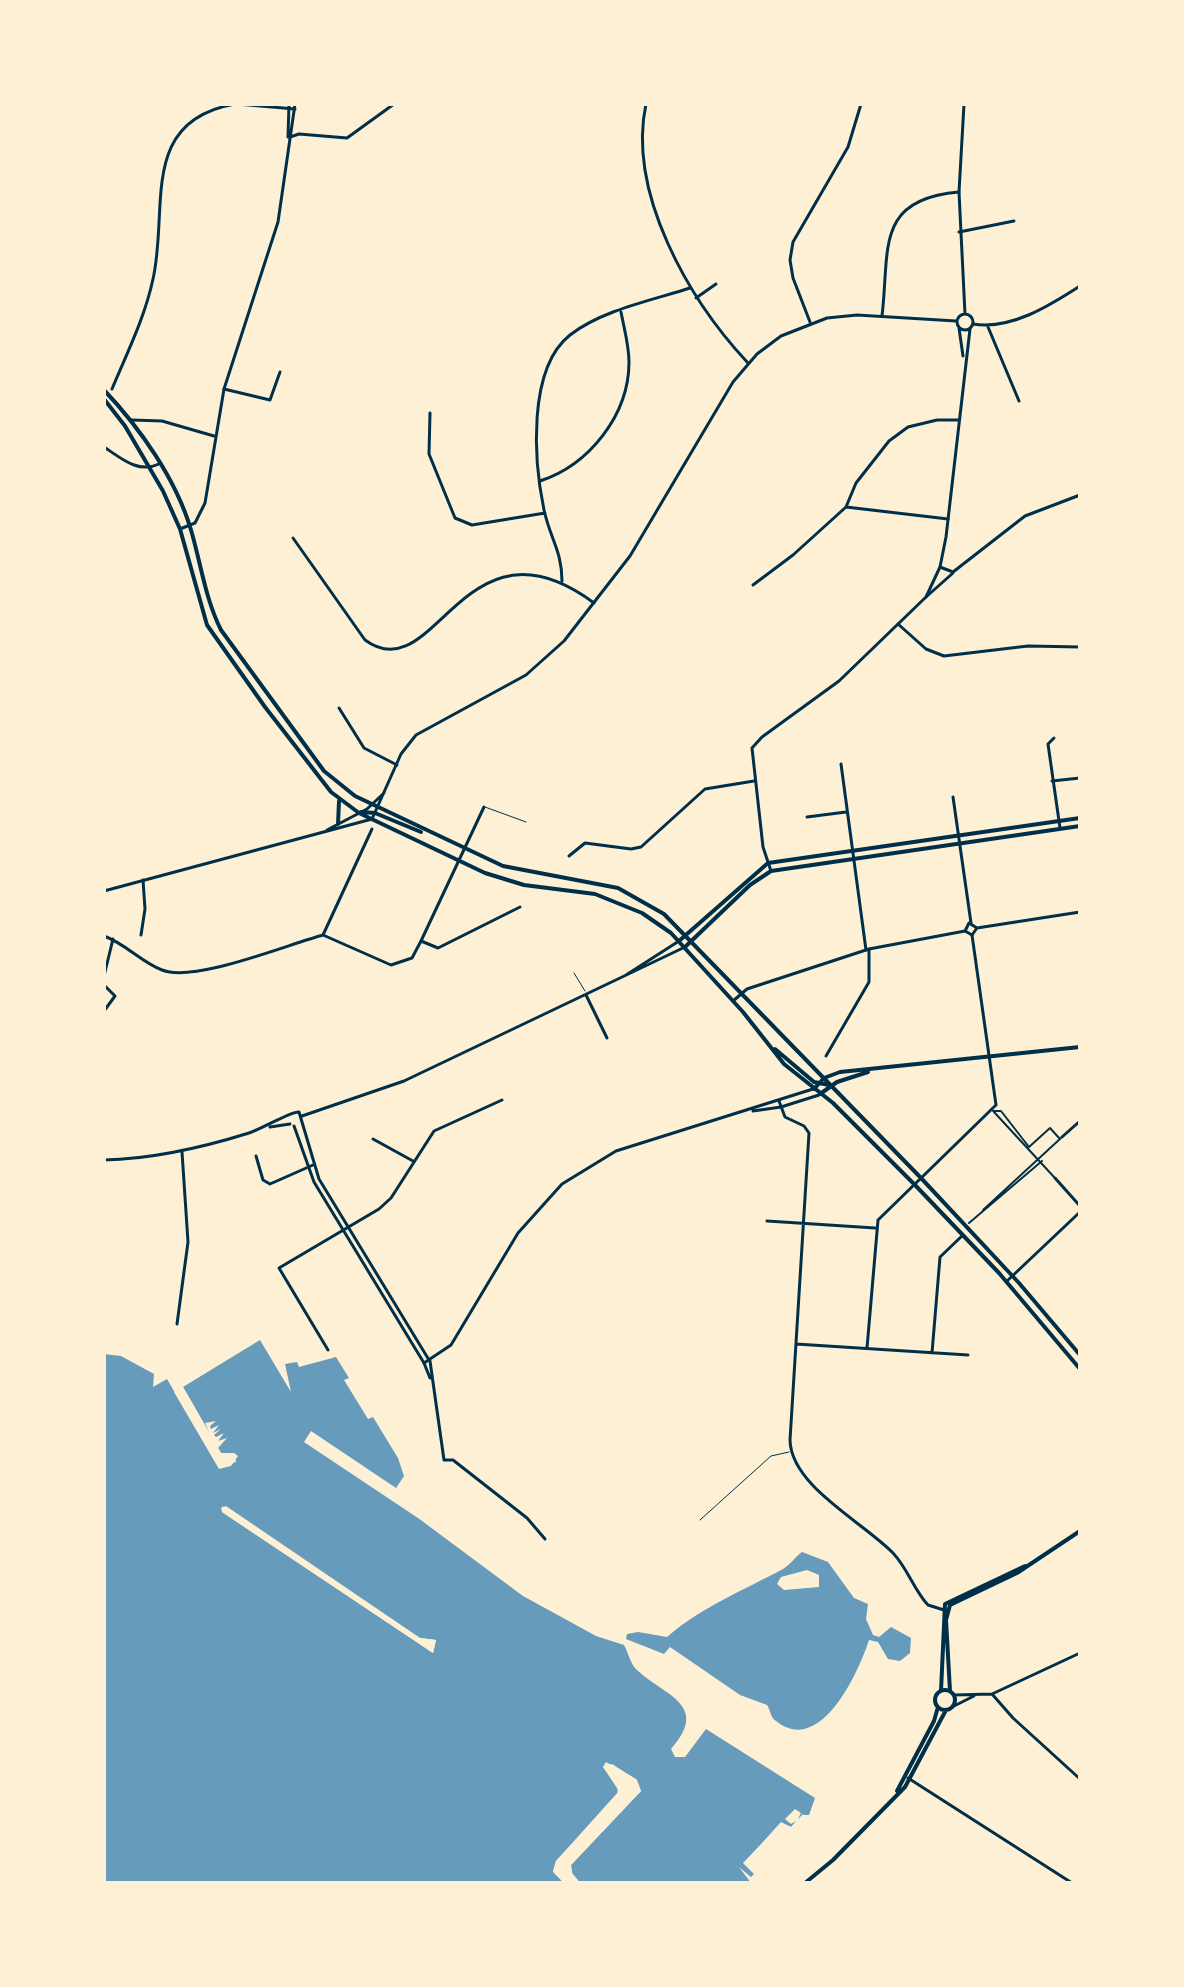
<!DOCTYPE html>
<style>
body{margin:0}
#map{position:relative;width:1184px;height:1987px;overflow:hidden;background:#fdf0d5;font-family:Mulish,sans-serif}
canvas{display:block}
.frame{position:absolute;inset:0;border:106px solid #fdf0d5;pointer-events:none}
</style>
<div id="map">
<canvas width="1184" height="1987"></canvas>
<div class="frame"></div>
</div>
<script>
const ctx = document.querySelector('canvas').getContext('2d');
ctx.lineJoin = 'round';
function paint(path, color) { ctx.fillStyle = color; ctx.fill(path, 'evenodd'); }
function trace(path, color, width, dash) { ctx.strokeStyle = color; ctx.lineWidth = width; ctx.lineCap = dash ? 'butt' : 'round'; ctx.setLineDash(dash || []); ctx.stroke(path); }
const water = new Path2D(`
 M260,1340L291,1392L285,1364L297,1362L299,1367L336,1357L349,1378L344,1380L368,1419L373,1417L398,1458L404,1476L396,1488L311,1431L304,1442L418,1518L523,1596L596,1636L624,1645C628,1652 630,1662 635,1668C661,1695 712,1703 671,1749L675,1757H685L706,1729L815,1798L809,1815H803L791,1827L781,1823L743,1863L754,1874L751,1877L739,1867L751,1883H580L572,1873L571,1865L641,1791L637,1780L612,1764L603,1767L617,1785L618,1795L556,1861L553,1871L564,1883H104V1354L121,1356L154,1374L153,1387L167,1379L219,1468L236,1462L234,1453H221L183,1387ZM222,1506L420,1638L436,1640L433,1653L222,1512Z
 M802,1552L828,1562L854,1598L868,1604L866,1619L873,1635L879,1637L891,1627L911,1638L910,1653L900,1661L888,1659L878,1642L869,1640C859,1671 821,1757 776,1721C770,1717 771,1711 767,1705L740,1695L670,1647L664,1654L626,1639L627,1634L638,1632L667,1637C700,1608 744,1590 783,1569C790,1565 795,1557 802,1552ZM807,1570L819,1575V1587L784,1590L777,1584L781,1577Z`);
const pier = new Path2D(`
 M183,1387L210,1434L205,1423L216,1421L210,1426L211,1429L219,1425L213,1433L221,1429L214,1435L216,1437L224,1433L218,1441L227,1438L218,1448L221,1453H234L238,1456L231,1466L219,1469L174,1392L178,1390L221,1465L234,1458L218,1455L179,1389Z
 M226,1506L420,1638L436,1640L433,1653L222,1512L221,1508Z
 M606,1762L636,1779L641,1791L571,1865L572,1873L580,1883H575L568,1875V1863L637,1789L634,1783L611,1770L623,1789L622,1797L559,1864L557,1870L568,1883H564L553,1872L556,1861L619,1791L603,1767Z
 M795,1809L801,1813L798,1819L803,1814L807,1819L793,1830L783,1825L766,1843L764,1841L781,1822L791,1827L796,1821L791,1824L785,1819Z`);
const service = new Path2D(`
 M485,807L526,822
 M574,973L585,991
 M700,1520L771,1456L789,1452`);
const pedestrian = new Path2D(`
 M993,1111H1001L1029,1147L1050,1128L1060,1139
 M994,1112L1054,1177
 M983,1210L1061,1138
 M969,1223L1042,1161`);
const minor = new Path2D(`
 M237,104L295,109
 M646,104C627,193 689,300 748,363
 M290,137L299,134L347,138L394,104
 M959,232L1014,221
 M696,298L716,284
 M882,316C890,251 874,199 959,192
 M810,322L793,278L790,260L793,242L848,147L861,104
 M112,389C127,353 145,317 153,279C169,209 138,121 235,104
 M224,389L270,400L280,372
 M430,413L429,454L455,518L472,525L545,513
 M132,420L162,421L214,436
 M104,447C121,458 138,474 159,464
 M540,481C589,465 629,415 629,362C629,345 624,328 621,312
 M846,507L948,519
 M293,538L365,640C436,692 463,506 594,603
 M940,567L953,572L1025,516L1080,495
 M562,581C562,551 550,538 544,510C534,462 527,369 570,335C602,310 653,300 690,288
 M753,585L793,555L846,507L856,483L889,441L908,427L937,420H958
 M926,597L953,573
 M898,624L926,649L944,656L1028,646L1080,647
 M339,708L364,748L397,765
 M1054,738L1048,744L1060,828
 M841,764L866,950
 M1052,781L1080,778
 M953,797L971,923
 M807,817L846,812
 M569,856L585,843L631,849L641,847L705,789L754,781
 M141,935L145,909L143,880
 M323,935L391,965L412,958L421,941L438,948L520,907
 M104,936C126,944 141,962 162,970C194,983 286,945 323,935L372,829
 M421,941L484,807
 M104,976L113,939
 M104,985L115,996L104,1011
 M586,995L607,1038
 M826,1056L869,982V949
 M779,1101L785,1117L804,1126L809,1133L790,1440C791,1486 863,1522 893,1553C908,1569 914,1590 928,1605L944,1610
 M1062,1137L1080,1121
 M373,1139L413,1161
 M256,1156L263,1180L270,1184L313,1165
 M1055,1178L1080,1206
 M767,1221L875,1228
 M1007,1281L1080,1212
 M177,1324L188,1242L182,1152
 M796,1344L968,1355
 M867,1348L878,1220L996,1105L972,935
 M328,1350L279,1268L379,1209L391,1198L434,1131L502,1100
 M932,1353L940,1257L963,1235
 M430,1361L444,1460H453L527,1518L545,1539
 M424,1363L430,1378
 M992,1694L1013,1718L1080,1779
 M954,1695L992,1694L1080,1653
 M954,1706L974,1696
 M908,1778L1072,1883`);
const tertiary = new Path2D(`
 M964,104L959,192L965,314
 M288,137L289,104
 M957 322a8 8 0 1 1 16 0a8 8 0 1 1-16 0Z
 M973,324C1011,330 1049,306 1080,286
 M988,327L1019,401
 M959,328L963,356
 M180,529L195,523L205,503L224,389L278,222L295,104
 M327,830L367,809L384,793
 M771,871L763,847L752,748L762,737L839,681L926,597L940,567L946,537L970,329
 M104,891L372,819L401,754L416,735L526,675L564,641L630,556L733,382L757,354L781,336L827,318L857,315L956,321
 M977,928L1080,912
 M965,931L969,923L977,928
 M626,975L679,941
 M733,1001L747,989L869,949L965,931L972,935L977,928
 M753,1111L781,1107L819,1095
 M302,1116L404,1081L685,947
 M294,1126L314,1182L424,1363L451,1345L518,1233L562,1184L616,1151L813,1089
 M270,1127L290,1124
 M104,1160C154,1159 201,1148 249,1133C262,1129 291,1111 299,1112L319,1179L429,1360`);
const secondary = new Path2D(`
 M679,941L768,863L1080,818
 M685,947L750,885L771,871L1080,826
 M935 1700a10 10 0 1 1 20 0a10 10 0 1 1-20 0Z
 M941,1691L945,1604L1025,1566
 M950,1691L946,1620L950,1605L1017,1573L1080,1531
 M897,1791L934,1721L938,1707
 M805,1883L833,1860L905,1787L946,1710`);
const primary = new Path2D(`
 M104,390C140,428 176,479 191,530C201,564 205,598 221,630L324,771L355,796L503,866L618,888L664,914L921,1178L1019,1283L1080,1355
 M104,399L125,426L163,491L180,529L207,625L265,707L331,792L359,813L485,873L524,885L595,894L642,913L671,933L743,1012L784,1064L833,1103L915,1185L999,1273L1080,1369
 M361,812L375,813L421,832
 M338,824L339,801
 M775,1049L814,1082L829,1085
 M814,1089L824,1078L840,1072L1080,1047
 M820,1094L837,1082L868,1072`);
paint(water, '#669bbc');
paint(pier, '#fdf0d5');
trace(service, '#003049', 1);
trace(pedestrian, '#003049', 2);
trace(minor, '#003049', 3);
trace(tertiary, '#003049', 3);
trace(secondary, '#003049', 4);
trace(primary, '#003049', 4);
</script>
